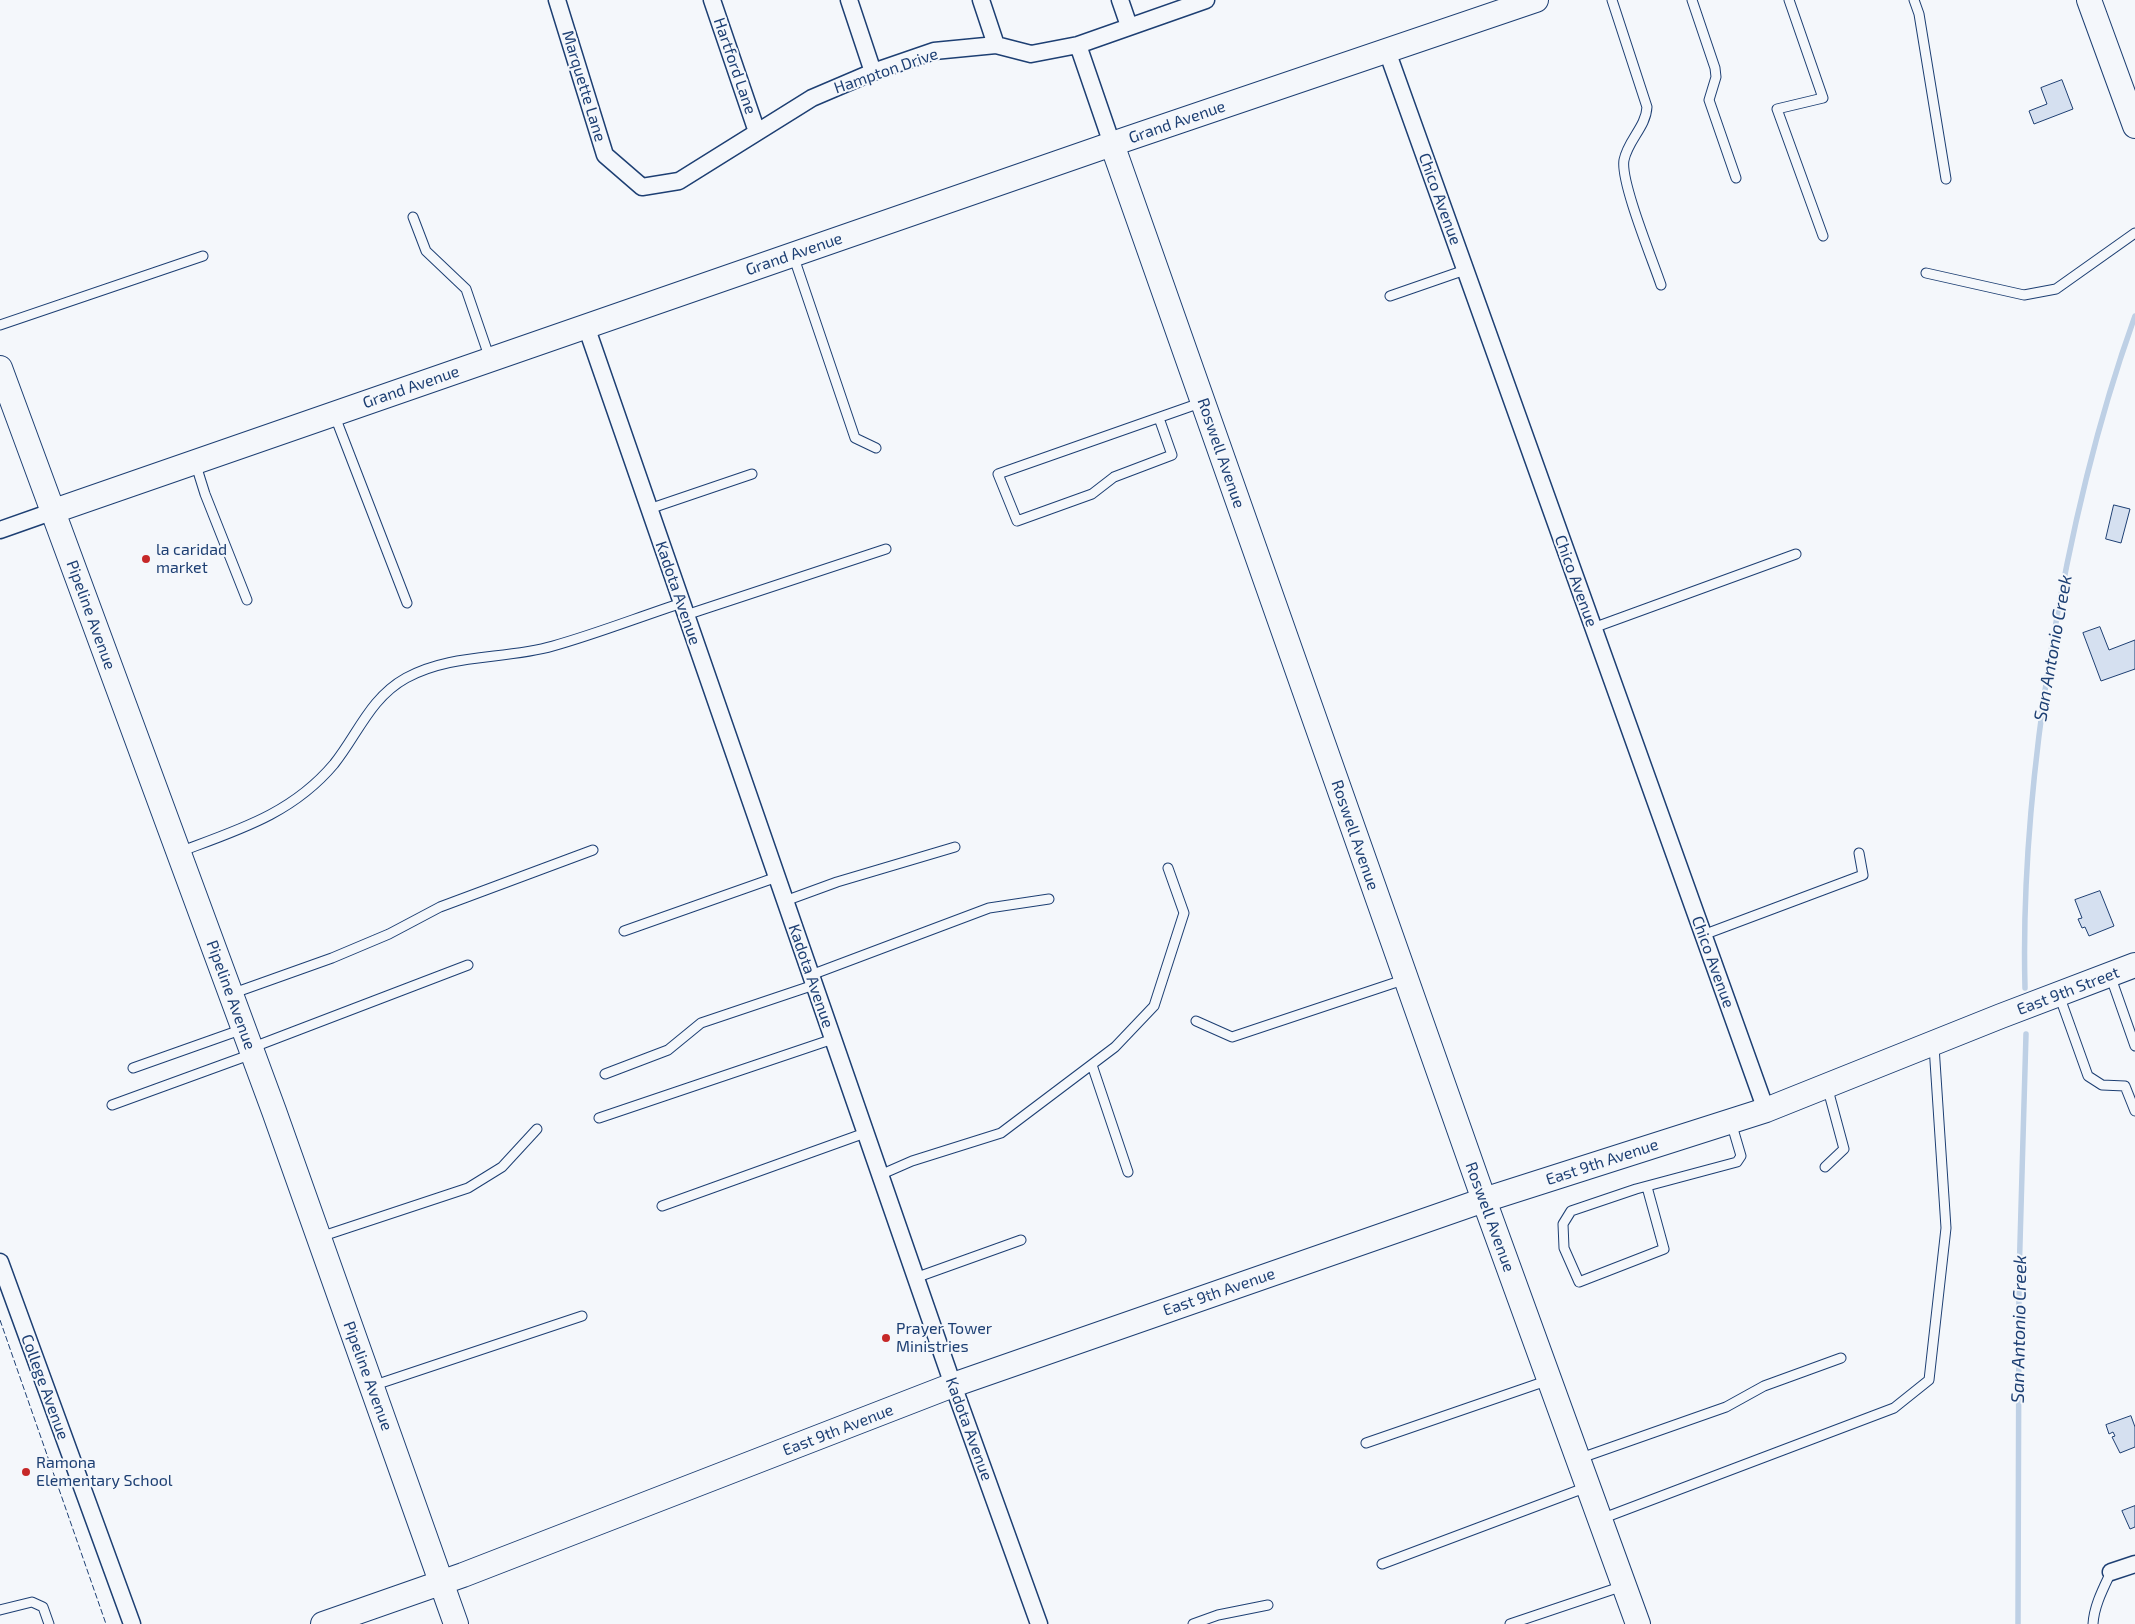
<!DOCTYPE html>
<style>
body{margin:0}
canvas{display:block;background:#f4f7fb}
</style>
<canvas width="2135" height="1624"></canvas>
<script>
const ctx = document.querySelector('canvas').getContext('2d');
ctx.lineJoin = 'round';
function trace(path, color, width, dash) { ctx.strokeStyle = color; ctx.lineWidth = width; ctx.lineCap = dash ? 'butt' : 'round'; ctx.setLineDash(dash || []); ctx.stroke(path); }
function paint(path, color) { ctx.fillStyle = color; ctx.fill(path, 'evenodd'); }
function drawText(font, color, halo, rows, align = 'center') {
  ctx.font = font + ' "Exo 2",sans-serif'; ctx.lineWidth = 4; ctx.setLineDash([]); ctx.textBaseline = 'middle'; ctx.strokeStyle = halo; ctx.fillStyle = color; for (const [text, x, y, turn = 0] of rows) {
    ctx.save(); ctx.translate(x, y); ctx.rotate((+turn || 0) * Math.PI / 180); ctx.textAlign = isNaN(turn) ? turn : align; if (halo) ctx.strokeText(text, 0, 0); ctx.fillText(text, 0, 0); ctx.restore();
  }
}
const stream = new Path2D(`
 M2025,988C2022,877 2033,766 2050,657C2069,541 2095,427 2135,316
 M2018,1624L2019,1278L2026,1034`);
const building = new Path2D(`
 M2062,80L2073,109L2034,124L2029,111L2047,104L2041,88Z
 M2114,505L2130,509L2121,543L2106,539Z
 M2100,627L2109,650L2135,640V669L2101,681L2083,633Z
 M2100,891L2114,926L2089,936L2085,927L2082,928L2078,919L2082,918L2075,900Z
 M2131,1416L2135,1427V1447L2120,1453L2112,1437L2115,1436L2113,1432L2109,1434L2106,1425Z
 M2135,1506V1527L2130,1529L2122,1511Z`);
const lane = new Path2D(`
 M1612,0L1647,107C1646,127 1628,140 1624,160C1620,181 1653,261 1661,285
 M1692,0L1715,68L1716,77L1709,100L1736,178
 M1789,0L1823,98L1777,109L1823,236
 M1914,0L1919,14L1946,179
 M413,217L426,251L466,289L490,359
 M793,255L855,438L876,448
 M1926,273L2024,295L2056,289L2135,233
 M1390,296L1465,270
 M0,325L203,256
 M334,414L407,603
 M1159,418L1172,455L1114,477L1092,494L1017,521L998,474L1203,402
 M195,462L205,494L247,600
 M649,509L752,474
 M686,615L886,549
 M1593,628L1796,554
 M179,852C238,830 292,814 334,764C358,734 370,698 406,678C452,653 504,660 553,646C596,634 639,617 682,603
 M785,901L837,882L955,847
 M624,931L777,877
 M1703,935L1863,875L1859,853
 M811,975L989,908L1049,899
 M2110,975L2135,1046
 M231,994L332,958L389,934L440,907L593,850
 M2059,995L2088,1076L2102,1085L2125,1086L2135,1111
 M1196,1021L1232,1037L1406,979
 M251,1048L468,965
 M1092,1065L1128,1172
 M133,1068L243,1029
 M605,1074L668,1050L701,1023L814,985
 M112,1105L252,1054
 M599,1118L833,1039
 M1825,1167L1844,1149L1827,1086
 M880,1175L912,1161L1001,1133L1115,1047L1154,1006L1184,913L1168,868
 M1647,1187L1664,1249L1579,1282L1564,1248L1563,1224L1571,1211L1636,1189L1737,1162L1741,1156L1731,1122
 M662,1206L865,1133
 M320,1237L468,1188L502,1167L537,1129
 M915,1278L1021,1240
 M372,1386L582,1316
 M1366,1443L1549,1380
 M1578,1459L1726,1407L1764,1386L1841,1358
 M1601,1519L1894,1408L1929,1380L1946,1228L1934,1046
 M1382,1564L1587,1487
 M0,1610L32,1602L43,1607L49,1624
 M1193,1624L1218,1615L1268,1605
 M1510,1624L1623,1586
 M2093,1624C2094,1606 2103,1589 2111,1572`);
const street = new Path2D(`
 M557,0L605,155L642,187L679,181L812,98L873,72L934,51L996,45L1031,54L1078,45L1206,0
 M712,0L757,132
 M849,0L873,72
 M981,0L996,45
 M1120,0L1129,26
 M1078,45L1112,144
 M1387,51L1766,1110
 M586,326L953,1385L1039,1624
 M0,530L54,511
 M0,1262L132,1624
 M2111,1572L2135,1564`);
const secondary = new Path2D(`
 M2089,0L2135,126
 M1112,144L1484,1200L1638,1624
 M0,368L274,1111L456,1624
 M54,511L1112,144L1536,0
 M323,1624L463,1575L953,1385L1484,1200L1766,1110L2001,1016L2135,965`);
const fence = new Path2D(`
 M0,1320L106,1624`);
const markers = [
 [146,559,5,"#c62828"],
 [886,1338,5,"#c62828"],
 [26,1472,5,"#c62828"]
];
const streetNames = [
 ["Hartford Lane",735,66,71],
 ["Hampton Drive",886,71,-19],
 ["Marquette Lane",584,86,73],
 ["Grand Avenue",1177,122,-19],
 ["Chico Avenue",1440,199,70],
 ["Grand Avenue",794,254,-19],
 ["Grand Avenue",411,387,-19],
 ["Roswell Avenue",1221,453,71],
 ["Chico Avenue",1576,581,70],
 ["Kadota Avenue",678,593,71],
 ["Pipeline Avenue",91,615,70],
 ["Roswell Avenue",1355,835,71],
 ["Chico Avenue",1713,962,70],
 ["Kadota Avenue",811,976,71],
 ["East 9th Street",2068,991,-21],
 ["Pipeline Avenue",231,995,70],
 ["East 9th Avenue",1602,1162,-18],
 ["Roswell Avenue",1490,1217,70],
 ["East 9th Avenue",1219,1292,-19],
 ["Pipeline Avenue",368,1376,70],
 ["College Avenue",45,1387,70],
 ["Kadota Avenue",969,1429,70],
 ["East 9th Avenue",838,1430,-21]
];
const poiNames = [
 ["la caridad",156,550],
 ["market",156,568],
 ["Prayer Tower",896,1329],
 ["Ministries",896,1347],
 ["Ramona",36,1463],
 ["Elementary School",36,1481]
];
const waterNames = [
 ["San Antonio Creek",2053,648,-80],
 ["San Antonio Creek",2019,1329,-89]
];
trace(stream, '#bed0e5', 5.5);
paint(building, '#d5e0f0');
trace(building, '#1d3f73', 1);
trace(lane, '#1d3f73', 11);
trace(street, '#1d3f73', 19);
trace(secondary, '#1d3f73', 26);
trace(lane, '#f4f7fb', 9);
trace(street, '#f4f7fb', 16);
trace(secondary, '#f4f7fb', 24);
trace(fence, '#1d3f73', 1, [6, 2.5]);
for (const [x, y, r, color] of markers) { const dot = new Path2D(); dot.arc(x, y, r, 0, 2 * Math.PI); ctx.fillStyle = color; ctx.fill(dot); trace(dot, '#f4f7fb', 2); }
drawText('16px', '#1d3f73', '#f4f7fb', streetNames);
drawText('16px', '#1d3f73', '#f4f7fb', poiNames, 'left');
drawText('italic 18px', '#1d3f73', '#f4f7fb', waterNames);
</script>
